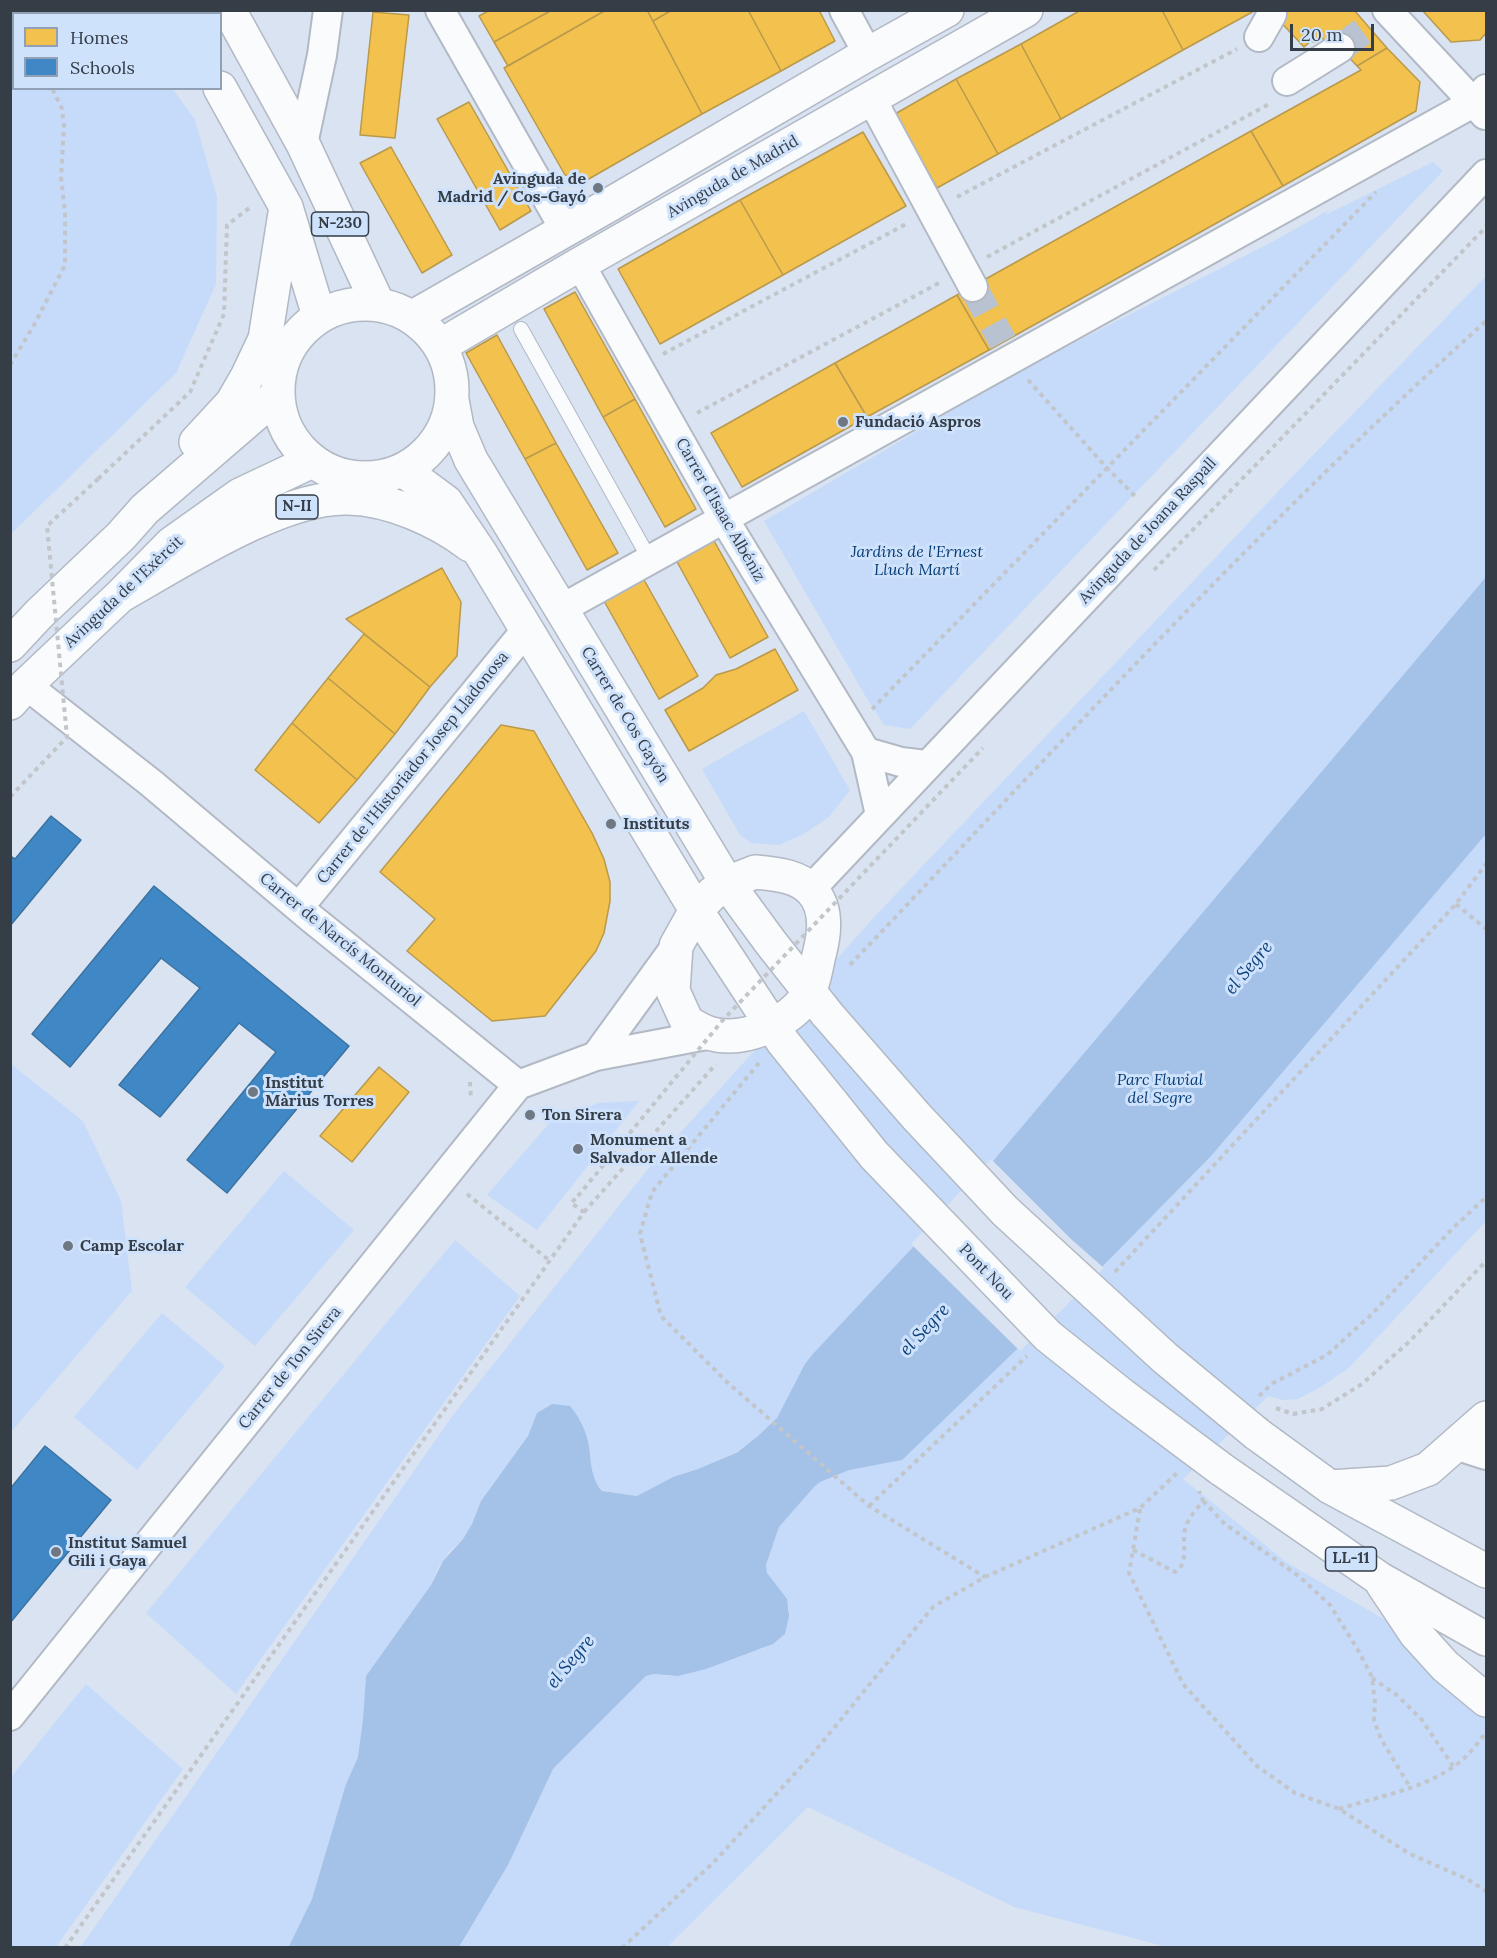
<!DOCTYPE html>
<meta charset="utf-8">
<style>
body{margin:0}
#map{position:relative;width:1497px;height:1958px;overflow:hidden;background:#dae3f2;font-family:Lora,serif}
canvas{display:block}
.frame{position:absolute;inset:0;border:12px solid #353d47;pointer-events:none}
.legend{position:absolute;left:12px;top:12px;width:210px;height:78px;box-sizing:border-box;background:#cfe2fc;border:2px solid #91a0b4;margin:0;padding:8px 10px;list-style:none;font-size:18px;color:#353d47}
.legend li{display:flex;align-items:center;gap:12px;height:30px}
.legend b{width:30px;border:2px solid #91a0b4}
.scale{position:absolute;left:1290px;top:24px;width:84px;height:27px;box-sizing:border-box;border:3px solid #353d47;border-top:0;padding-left:8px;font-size:18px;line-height:21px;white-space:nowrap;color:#353d47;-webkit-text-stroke:4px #cfe2fc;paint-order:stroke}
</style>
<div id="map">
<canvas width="1497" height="1958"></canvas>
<div class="frame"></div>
<ul class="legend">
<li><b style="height:16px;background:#f2c14e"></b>Homes</li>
<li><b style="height:16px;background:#3f88c5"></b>Schools</li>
</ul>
<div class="scale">20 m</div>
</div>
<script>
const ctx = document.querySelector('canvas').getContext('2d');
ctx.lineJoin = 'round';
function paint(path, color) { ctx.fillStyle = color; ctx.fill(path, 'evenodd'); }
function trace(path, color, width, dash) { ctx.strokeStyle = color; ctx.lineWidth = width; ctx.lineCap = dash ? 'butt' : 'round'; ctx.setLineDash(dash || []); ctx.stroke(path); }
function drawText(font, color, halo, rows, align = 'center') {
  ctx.font = font + ' Lora,serif'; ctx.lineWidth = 6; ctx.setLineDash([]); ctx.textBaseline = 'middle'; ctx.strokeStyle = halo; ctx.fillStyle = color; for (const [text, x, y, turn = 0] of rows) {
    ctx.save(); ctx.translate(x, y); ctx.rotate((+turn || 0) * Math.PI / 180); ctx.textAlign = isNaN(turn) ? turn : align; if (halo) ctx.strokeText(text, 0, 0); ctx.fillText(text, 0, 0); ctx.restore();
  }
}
const green = new Path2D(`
 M11,10L118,11L121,13L14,14V88L173,89L195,120L217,197L216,284L176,373L11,534Z
 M1433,162L1443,171L910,729L884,725L863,692L764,521L1021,370L1274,241L1329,210L1325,215Z
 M1486,276V1221L1350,1367L1321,1387L1298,1399L1282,1400L1268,1396L1183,1479L1286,1562L1486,1679V1947H1167L1014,1907L808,1807L667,1947H459L508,1865L553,1769L646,1676L654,1674L671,1676L714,1665L764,1648L773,1644L785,1634L789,1608L767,1573L766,1565L779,1527L805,1497L741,1450L698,1469L673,1477L637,1496L602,1491L593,1476L588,1439L552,1404L537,1413L528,1436L481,1501L472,1524L463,1539L449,1552L438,1568L431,1585L366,1676L363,1719L358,1757L346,1784L312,1899L288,1947L80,1948L453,1415L648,1169L878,913L1290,479Z
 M804,711L850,790L829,817L804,834L779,845L751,843L740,835L702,769Z
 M11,1064L83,1121L121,1201L132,1291L11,1432Z
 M639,1101L537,1230L487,1195L552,1120L599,1103Z
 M284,1171L354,1230L255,1346L185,1287Z
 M455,1240L520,1296L236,1694L146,1613Z
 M162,1313L225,1366L137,1470L74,1417Z
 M86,1684L183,1769L56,1947H11V1777Z`);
const water = new Path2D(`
 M1486,577V834L1211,1156L1097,1272L902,1460L849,1470L820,1482L814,1487L779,1527L766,1565L767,1573L787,1599L789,1616L785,1634L773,1644L706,1669L678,1676L654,1674L646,1676L553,1769L508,1865L459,1947L288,1948L312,1899L346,1784L358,1757L363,1719L366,1676L431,1585L443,1561L463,1539L472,1524L481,1501L528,1436L537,1413L552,1404L570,1406C578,1415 585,1429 588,1441C592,1459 589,1475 602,1491L637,1496L673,1477L698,1469L738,1452L758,1436L777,1418L805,1364L812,1355L988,1167Z`);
const pier = new Path2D(`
 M991,1159L1071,1239L1104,1268L1020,1351L911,1244Z`);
const homes = new Path2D(`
 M490,10H552L494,42L479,16Z
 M552,10H606L508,66L494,42Z
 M606,10H647L702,114L587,180L565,175L504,68Z
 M647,10H672L653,21Z
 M672,10H748L781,71L702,114L653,21Z
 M748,10H819L835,41L781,71Z
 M1162,10H1256L1183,50Z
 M1162,10L1183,50L1061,119L1021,44L1081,10Z
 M1280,10H1354L1387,48L1357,66L1333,40L1328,44L1322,38L1317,42H1313L1312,40L1304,47L1275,16Z
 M1422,10H1486V33L1480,40L1451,42Z
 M373,12L409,15L395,138L360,135Z
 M1021,44L1061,119L998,154L956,79Z
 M1387,48L1420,82L1416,111L1283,186L1251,131L1361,70L1357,66Z
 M956,79L998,154L937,188L895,114Z
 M469,102L531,211L500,230L437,119Z
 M1251,131L1283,186L989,350L957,295Z
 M863,132L906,206L783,275L740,200Z
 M391,147L452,255L422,273L360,163Z
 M740,200L783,275L660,344L618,269Z
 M575,292L635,399L603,417L544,309Z
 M957,295L989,350L867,417L835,363Z
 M497,335L556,443L525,459L466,353Z
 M835,363L867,417L742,487L711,433Z
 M635,399L696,509L665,527L603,417Z
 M556,443L618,553L587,570L525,459Z
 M713,539L768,637L730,658L676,560Z
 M442,568L461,602L457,656L430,687L346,619Z
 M643,578L698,676L659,699L604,601Z
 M364,634L430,687L395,734L328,678Z
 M775,649L798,690L689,751L665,710L703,688L716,675L736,669Z
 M328,678L395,734L357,780L292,723Z
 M292,723L357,780L319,823L255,770Z
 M501,725L534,731L592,833L604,859L610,882V901L604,933L596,951L545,1016L492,1021L407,951L435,919L380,872Z
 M379,1067L409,1092L352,1162L320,1136Z`);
const schools = new Path2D(`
 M51,816L81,840L10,926V856L15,859Z
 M154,886L349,1046L227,1193L187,1160L276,1052L239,1023L160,1117L119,1085L200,988L161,958L70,1067L32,1034Z
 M45,1446L111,1500L10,1623V1489Z`);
const streetTunnel = new Path2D(`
 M1340,48L1369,27
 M973,287L1003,342`);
const path = new Path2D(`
 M10,24L14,27
 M957,197L1237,49
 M987,257L1271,103
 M663,354L908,223
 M10,365L34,325L65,265V212L61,177L64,126L62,109L52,88
 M1028,380L1106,467L1136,497
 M697,413L939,283
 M98,479L190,392L224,314L227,225L252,206
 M1154,570L1486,227
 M872,709L1376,192
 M1456,904L1486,929
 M850,965C1058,746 1262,523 1486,321
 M759,1063L652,1192L640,1234L661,1316L727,1382L869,1506L985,1577
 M470,1082L471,1099
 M467,1194L550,1261
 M584,1212L716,1064
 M1115,1272L1456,904L1486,864
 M1259,1396L1273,1383L1327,1355L1372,1314L1453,1228L1486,1197
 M1276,1408L1293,1414L1322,1409L1362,1384L1409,1342L1486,1261
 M1203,1501L1225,1524L1300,1577L1330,1605L1358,1650L1372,1677L1375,1703L1374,1720L1381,1739L1410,1787
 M869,1506L1027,1356
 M1140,1509L1129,1573L1183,1684L1257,1766L1295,1793L1339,1809L1410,1854L1467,1879L1486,1891
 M1133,1550L1175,1572C1191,1562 1180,1541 1186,1526C1189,1517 1197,1509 1203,1501L1199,1491
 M1372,1678L1398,1696L1422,1720L1453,1766
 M1339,1809C1376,1797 1418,1790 1450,1769C1465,1760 1476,1746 1486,1732
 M65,1948L584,1212L571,1203L578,1196
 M622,1948L714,1862L811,1756L933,1607L985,1577L1140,1508L1177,1473`);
const lane = new Path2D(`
 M521,329L650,560`);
const street = new Path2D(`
 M440,10L565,230
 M844,10L868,54
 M1387,10L1485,115
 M1259,37L1272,14
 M1287,81L1340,48
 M871,98L973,287
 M303,144L322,55L328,10
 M580,264L724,519L866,752L880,815
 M561,609L1473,103L1486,89
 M26,685L151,783L311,918L518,1085
 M866,752L901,762L926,765
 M811,889L1486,174
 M299,907L527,629
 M596,1056L676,946
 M1455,1445L1486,1455
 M10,1716L518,1085L596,1056L712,1034`);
const primary = new Path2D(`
 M176,10L178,14
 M229,10L303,144L378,304
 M220,88L286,207L316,306L317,317
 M278 391a87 87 0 1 1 174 0a87 87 0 1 1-174 0Z
 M413,317L609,205L868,54L947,10
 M440,346L580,264L1026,10
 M452,400L457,427L471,460L727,883L771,943L827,1014
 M196,442L232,403L247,377L265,339L286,207
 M403,470L446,502L481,554L696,910L783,1042L833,1104
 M120,596C179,563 282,495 349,498C390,499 437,520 470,545
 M10,645L39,614L121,536L145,509L276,396
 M10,703L26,685L120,596L171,544L240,495L312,461
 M755,872C774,874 797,875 811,890C828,907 825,933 819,955C816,967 814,984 808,994C791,1023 744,1042 712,1034C703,1032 694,1026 687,1022L673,991L676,946L696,910L714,892L727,883Z
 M1257,1434L1330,1487L1486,1571
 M1221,1469L1380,1579L1486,1639
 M1330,1487L1391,1483L1428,1469L1486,1418
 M1382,1583L1416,1634L1445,1666L1486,1700`);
const pathBridge = new Path2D(`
 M10,797L67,737L47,526L98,479
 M578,1196L722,1021L983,748`);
const primaryBridge = new Path2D(`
 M827,1014L916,1116L1005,1211L1165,1358L1257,1434
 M833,1104L874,1155L1048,1336L1122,1395L1221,1469`);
const markers = [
 [598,188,6,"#6f7783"],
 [843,422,6,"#6f7783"],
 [611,824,6,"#6f7783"],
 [253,1092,6,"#6f7783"],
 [530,1115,6,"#6f7783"],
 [578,1149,6,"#6f7783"],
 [68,1246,6,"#6f7783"],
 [56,1552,6,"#6f7783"]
];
const shields = [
 [340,224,57],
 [297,507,42],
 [1351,1559,51]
];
const shieldNames = [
 ["N-230",340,224],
 ["N-II",297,507],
 ["LL-11",1351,1559]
];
const streetNames = [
 ["Avinguda de Madrid",733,177,-30],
 ["Carrer d'Isaac Albéniz",720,510,60],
 ["Avinguda de Joana Raspall",1148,531,-47],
 ["Avinguda de l'Exèrcit",124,592,-43],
 ["Carrer de Cos Gayón",625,715,59],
 ["Carrer de l'Historiador Josep Lladonosa",413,768,-51],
 ["Carrer de Narcís Monturiol",340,940,39],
 ["Pont Nou",986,1272,46],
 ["Carrer de Ton Sirera",290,1368,-51]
];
const poiNames = [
 ["Avinguda de",586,179,"right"],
 ["Madrid / Cos-Gayó",586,197,"right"],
 ["Fundació Aspros",855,422],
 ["Instituts",623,824],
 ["Institut",265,1083],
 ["Màrius Torres",265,1101],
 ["Ton Sirera",542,1115],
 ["Monument a",590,1140],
 ["Salvador Allende",590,1158],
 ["Camp Escolar",80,1246],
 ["Institut Samuel",68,1543],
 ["Gili i Gaya",68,1561]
];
const parkNames = [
 ["Jardins de l'Ernest",917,552],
 ["Lluch Martí",917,570],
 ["Parc Fluvial",1160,1080],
 ["del Segre",1160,1098]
];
const waterNames = [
 ["el Segre",1249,968,-50],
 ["el Segre",925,1330,-47],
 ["el Segre",571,1662,-50]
];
paint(green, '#c5dbf9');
paint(water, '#a4c1e8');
paint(pier, '#dae3f2');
paint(homes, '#f2c14e');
trace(homes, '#b9994c', 1.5);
paint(schools, '#3f88c5');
trace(schools, '#3c729f', 1.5);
trace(streetTunnel, '#b9c2d0', 28, [28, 14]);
trace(lane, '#b2b9c4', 16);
trace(street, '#b2b9c4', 32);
trace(primary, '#b2b9c4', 36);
trace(path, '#c2c5ca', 4, [4.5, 4.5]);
trace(lane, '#f9fbfd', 14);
trace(street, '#f9fbfd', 28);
trace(primary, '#f9fbfd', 33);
trace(primaryBridge, '#b2b9c4', 36, []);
trace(pathBridge, '#c2c5ca', 4, [4.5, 4.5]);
trace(primaryBridge, '#f9fbfd', 33);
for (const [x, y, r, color] of markers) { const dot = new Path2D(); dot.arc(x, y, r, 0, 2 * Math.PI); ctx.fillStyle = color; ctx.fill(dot); trace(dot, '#cfe2fc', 2); }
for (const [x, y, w] of shields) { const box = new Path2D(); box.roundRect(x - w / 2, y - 12, w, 24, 4.5); ctx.fillStyle = '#cfe2fc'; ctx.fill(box); trace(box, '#353d47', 1.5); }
drawText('bold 15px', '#353d47', null, shieldNames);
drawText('16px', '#353d47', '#cfe2fc', streetNames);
drawText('bold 16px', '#353d47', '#cfe2fc', poiNames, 'left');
drawText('italic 16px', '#063c76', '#cfe2fc', parkNames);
drawText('italic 18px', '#0b3f7a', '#cfe2fc', waterNames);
</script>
